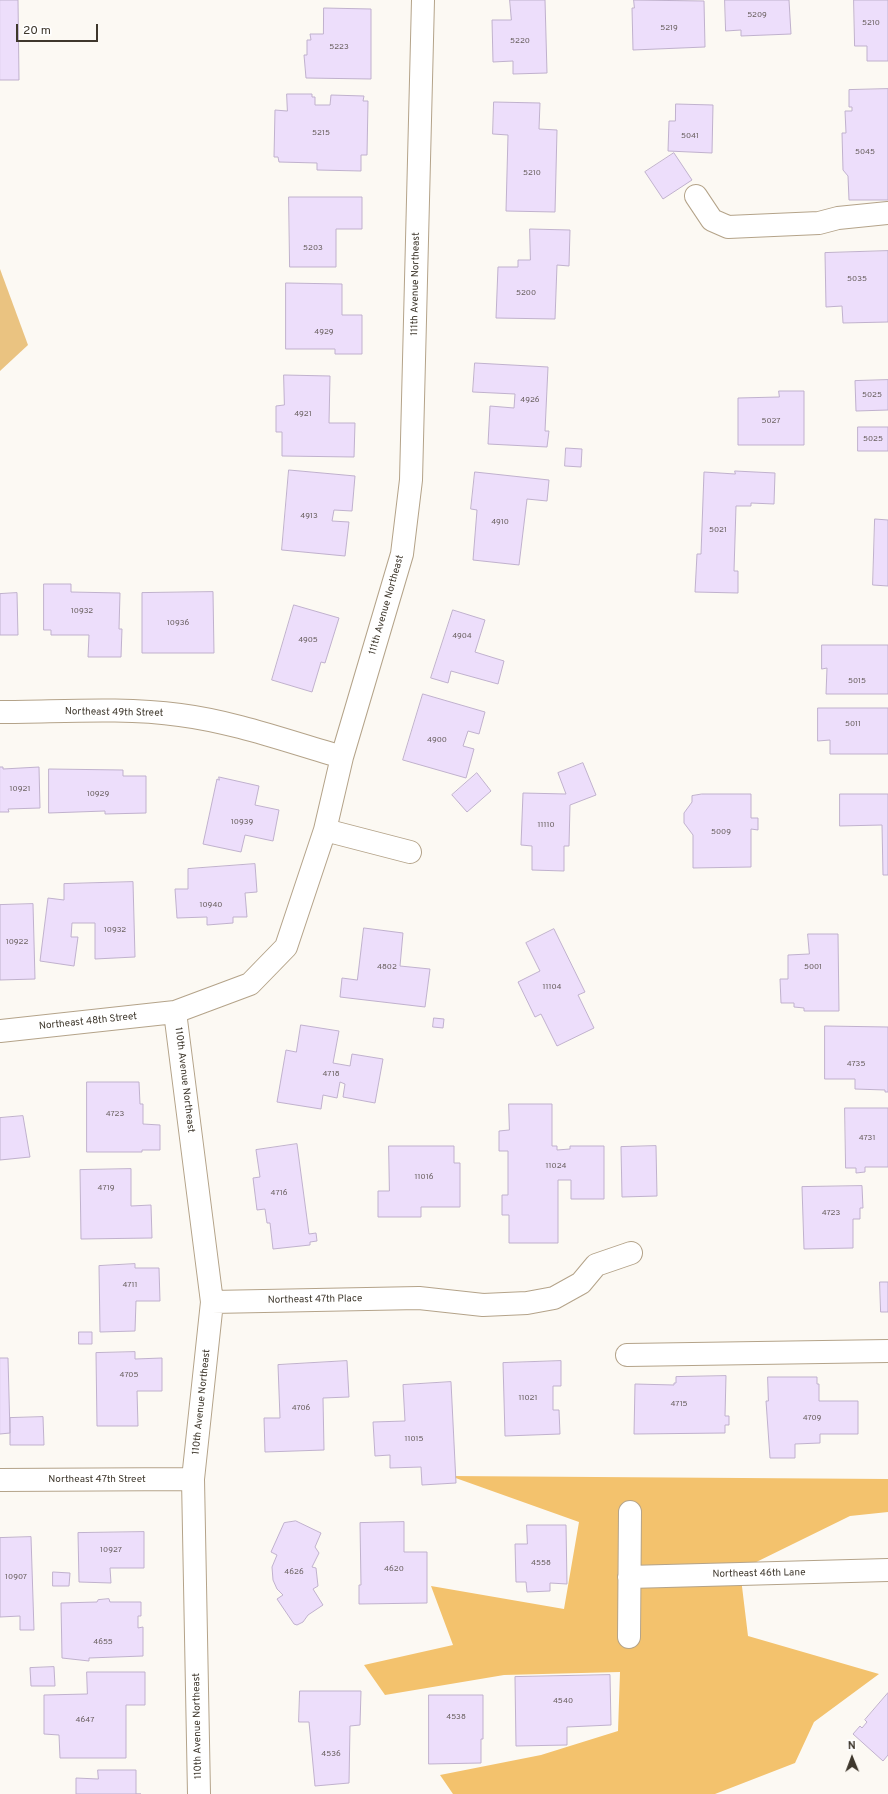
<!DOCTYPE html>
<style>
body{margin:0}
#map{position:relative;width:888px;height:1794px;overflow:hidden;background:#fcf9f3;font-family:Overpass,sans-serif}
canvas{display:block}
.north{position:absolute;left:832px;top:1738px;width:40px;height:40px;-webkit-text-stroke:3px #fff;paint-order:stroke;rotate:359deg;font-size:11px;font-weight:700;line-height:16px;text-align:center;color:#3e372c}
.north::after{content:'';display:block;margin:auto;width:14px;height:18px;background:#3e372c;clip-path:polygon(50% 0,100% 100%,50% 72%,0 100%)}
.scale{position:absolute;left:16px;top:24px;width:82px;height:18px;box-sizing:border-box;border:2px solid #3e372c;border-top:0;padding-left:5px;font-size:12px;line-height:14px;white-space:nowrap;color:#3e372c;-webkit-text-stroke:3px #fff;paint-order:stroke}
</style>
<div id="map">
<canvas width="888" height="1794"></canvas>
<div class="north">N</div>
<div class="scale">20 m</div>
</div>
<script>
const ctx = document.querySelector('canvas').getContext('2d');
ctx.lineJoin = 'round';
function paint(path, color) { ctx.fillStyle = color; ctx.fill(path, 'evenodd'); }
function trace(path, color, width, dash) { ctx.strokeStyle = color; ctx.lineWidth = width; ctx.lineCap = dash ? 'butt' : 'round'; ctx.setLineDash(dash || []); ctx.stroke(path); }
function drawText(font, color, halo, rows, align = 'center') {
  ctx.font = font + ' Overpass,sans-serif'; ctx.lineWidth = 3; ctx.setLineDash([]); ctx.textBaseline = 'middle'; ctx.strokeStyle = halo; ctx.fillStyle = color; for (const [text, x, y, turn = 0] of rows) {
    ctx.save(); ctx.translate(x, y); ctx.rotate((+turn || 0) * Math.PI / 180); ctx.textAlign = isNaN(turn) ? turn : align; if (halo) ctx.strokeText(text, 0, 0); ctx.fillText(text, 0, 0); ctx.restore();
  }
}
const green = new Path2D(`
 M0,269L28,345L0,371Z`);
const forest = new Path2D(`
 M450,1476L888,1479V1512L850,1516L740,1570L748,1636L879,1674L814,1722L795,1763L715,1794H453L440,1775L541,1755L618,1731L620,1672L504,1675L385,1695L364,1665L453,1645L431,1586L564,1609L579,1522Z`);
const building = new Path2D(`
 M0,0H18L19,80H0Z
 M510,0H545L547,73L513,74V61L493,62L492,20H511Z
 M634,0L704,1L705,47L633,50L632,8H634Z
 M725,0H789L791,34L741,36V30L726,31Z
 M854,0H888V61H867V46H855Z
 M324,8L371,9V79L306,78L304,55H307V40H311L310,34H323Z
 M888,89V200H849L848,176L843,170L842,133H846L845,111H852V107H849V90Z
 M287,94H312V97H315V105H330L331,95L364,96L363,101H368L367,155H361V171L317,170V163L279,162L278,157H274L275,110L287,111Z
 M494,102L540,103L539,129L557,130L555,212L506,211L508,135L493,134Z
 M676,104L713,105L712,153L668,151L669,121H675Z
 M674,153L692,180L663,199L645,172Z
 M289,197H362V229H336V267H290Z
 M530,229L570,230L569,266L557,265L555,319L496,318L498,267H518V260H530Z
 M888,251V322L843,323L842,306L826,307L825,253Z
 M286,283L342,284V315H362V354H335V349H286Z
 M475,363L548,367L545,431H549L547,447L488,444L490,406L514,408L515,394L473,392Z
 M284,375L330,376L329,423H355L354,457L282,456V432H276V406L284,405Z
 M888,380V410L856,411L855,381Z
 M779,391H804V445H738V398L779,397Z
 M858,427H888V451H858Z
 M566,448L582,449L581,467L565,466Z
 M289,470L355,476L352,511L334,510L332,521L349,522L345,556L282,550Z
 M735,471L775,473L774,504L751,503V506H736L734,571H738V593L695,592L697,554H701L704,472L735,474Z
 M475,472L549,480L547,501L527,499L519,565L473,560L477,510L471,509Z
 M875,519L888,520V586L873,585Z
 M44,584H71V592L120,593L119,629H122L121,657H88L89,635H51V630H44Z
 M213,592L214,653H142V593Z
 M17,593L18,635H0V594Z
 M294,605L339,618L325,663L321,662L312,692L272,680Z
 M453,610L485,620L475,652L504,661L498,684L451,671L448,683L431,678Z
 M822,645H888V694H826L827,668L822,669Z
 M423,694L485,712L479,734L468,731L463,746L474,749L466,778L403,760Z
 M818,708H888V754H830V740L818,741Z
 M583,763L596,795L570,805L569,846H564V871L532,870V846L521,845L523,793L566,794L558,773Z
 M0,767H3V769L39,767L40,808L8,809L9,812H0Z
 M49,769L123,770V776H146V813L105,814V811L49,813Z
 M477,773L491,791L467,812L452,795Z
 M219,777L259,786L255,805L279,810L273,841L245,835L241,852L203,844L217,779L219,780Z
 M702,794H751V818H758V830L751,829V867L693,868V835L684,823V813L692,802V796Z
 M840,794H888V875H883L882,825L840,826Z
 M255,864L257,892L245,893L247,917H233V923L207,925V917L177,918L175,889H188V869Z
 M133,882L135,957L95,959V923H72L71,937H78L74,966L40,961L48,898L64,900V884Z
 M33,904L35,979L0,980V905Z
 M364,928L403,933L400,966L430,969L425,1007L340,997L342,978L357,980Z
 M554,929L585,992L578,995L594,1028L557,1046L541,1014L535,1017L518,982L540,971L526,943Z
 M808,934H838L839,1011H804V1008L794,1007V1003H781L780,979H788V955L809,954Z
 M434,1018L444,1019L443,1028L433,1027Z
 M301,1025L339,1031L333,1063L350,1066L352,1054L383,1059L375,1103L343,1097L345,1084L340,1082L337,1098L323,1095L321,1109L277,1102L286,1050L296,1052Z
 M825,1026L888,1027V1092H885V1090L855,1089V1079H825Z
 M87,1082H139L140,1104H143V1124L160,1125V1150H142V1152H87Z
 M509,1104H552V1146H557V1150L570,1149V1146H604V1199H571V1180H558V1243H509V1215H502V1195H508V1151H499V1131L509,1130Z
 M845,1108H888V1167H865V1172L856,1173V1168H846Z
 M23,1116L30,1157L0,1160V1118Z
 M297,1144L309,1234L316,1233L317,1241L310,1242V1245L273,1249L270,1223H267L265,1209L257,1210L253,1178L260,1177L256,1150Z
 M389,1146H454V1163H460V1207H421V1217H378V1191H389Z
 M656,1146L657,1196L622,1197L621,1147Z
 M131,1169V1206L151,1205L152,1238L81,1239L80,1170Z
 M862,1186L863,1208H860V1219H853V1248L804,1249L802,1187Z
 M135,1264V1268H159L160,1301H136L135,1331L100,1332L99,1266Z
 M880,1282H888V1312H881Z
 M79,1332H92V1344H79Z
 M135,1352V1359L162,1358V1391H137L138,1426H97L96,1353Z
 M0,1358H8L10,1433L0,1434Z
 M347,1361L349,1397L323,1398L324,1450L265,1452L264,1418H280L278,1365Z
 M561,1361V1386H553V1410H559L560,1434L505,1436L503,1363Z
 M726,1376L725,1416H729V1425H725V1433L634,1434L635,1384L674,1385V1383H676V1377Z
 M768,1377H817V1384H819V1401H858V1434H820V1443L795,1444V1458H770L766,1401H768Z
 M451,1382L456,1483L422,1485L421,1467L390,1468V1455L375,1456L373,1422L405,1421L403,1385Z
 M43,1417L44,1445H10V1418Z
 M296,1521L321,1533L315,1547L319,1553L312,1567L316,1568L318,1586L313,1589L323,1605L308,1615L303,1622L297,1625L294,1624L277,1599L283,1595L277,1589L273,1580L272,1567L277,1555L271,1552L284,1523Z
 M404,1522V1552H427V1603L359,1604V1585H361L360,1523Z
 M527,1525H566L567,1584L550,1583V1591L527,1592L526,1582H516L515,1544H527Z
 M144,1532V1568H110L111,1583L79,1582L78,1533Z
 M31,1537L34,1630H20V1616L0,1617V1538Z
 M53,1572L70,1573L69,1586H53Z
 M109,1599L110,1602H141V1616H138V1628L143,1627V1656L89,1658V1661L62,1658L61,1603L97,1602L98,1600Z
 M54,1667L55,1686H31L30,1668Z
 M87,1672H145V1705H126V1758H60L59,1735L44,1734V1695L87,1694Z
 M610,1675L611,1725L567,1727V1745L516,1746L515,1677Z
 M300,1691H361L360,1725L350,1726L349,1783L315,1786L309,1722H299Z
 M888,1693V1755L883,1761L853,1734L860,1726L862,1728L867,1722L865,1720Z
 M429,1695H483V1739H481V1763L429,1764Z
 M98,1770H136V1794H141H76V1778L98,1779Z`);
const minor = new Path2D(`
 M696,196L712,220L728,227L819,223L838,218L888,213
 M0,712C59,712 121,707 180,715C235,722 289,742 342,757
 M325,830L410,852
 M175,1012L212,1302L193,1479L199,1794
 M0,1031L175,1012L250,984L286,947L325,830L342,757L402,554L411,480L423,0
 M212,1302L419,1298L483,1305L527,1303L554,1298L581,1283L596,1265L631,1253
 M627,1355L888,1351
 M0,1480L193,1479
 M629,1577L888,1570
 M629,1637L630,1512`);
const numberNames = [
 ["5209",757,15],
 ["5210",871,23],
 ["5219",669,28],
 ["5220",520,41],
 ["5223",339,47],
 ["5215",321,133],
 ["5041",690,136],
 ["5045",865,152],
 ["5210",532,173],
 ["5203",313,248],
 ["5035",857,279],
 ["5200",526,293],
 ["4929",324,332],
 ["5025",872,395],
 ["4926",530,400],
 ["4921",303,414],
 ["5027",771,421],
 ["5025",873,439],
 ["4913",309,516],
 ["4910",500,522],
 ["5021",718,530],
 ["10932",82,611],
 ["10936",178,623],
 ["4904",462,636],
 ["4905",308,640],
 ["5015",857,681],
 ["5011",853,724],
 ["4900",437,740],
 ["10921",20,789],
 ["10929",98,794],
 ["10939",242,822],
 ["11110",546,825],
 ["5009",721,832],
 ["10940",211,905],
 ["10932",115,930],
 ["10922",17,942],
 ["4802",387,967],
 ["5001",813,967],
 ["11104",552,987],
 ["4735",856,1064],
 ["4718",331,1074],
 ["4723",115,1114],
 ["4731",867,1138],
 ["11024",556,1166],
 ["11016",424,1177],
 ["4719",106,1188],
 ["4716",279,1193],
 ["4723",831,1213],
 ["4711",130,1285],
 ["4705",129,1375],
 ["11021",528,1398],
 ["4715",679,1404],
 ["4706",301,1408],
 ["4709",812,1418],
 ["11015",414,1439],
 ["10927",111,1550],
 ["4558",541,1563],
 ["4620",394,1569],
 ["4626",294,1572],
 ["10907",16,1577],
 ["4655",103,1642],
 ["4540",563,1701],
 ["4538",456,1717],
 ["4647",85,1720],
 ["4536",331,1754]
];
const streetNames = [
 ["111th Avenue Northeast",416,284,-89],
 ["111th Avenue Northeast",387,605,-74],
 ["Northeast 49th Street",114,713,1],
 ["Northeast 48th Street",88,1022,-6],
 ["110th Avenue Northeast",184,1080,83],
 ["Northeast 47th Place",315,1300,-1],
 ["110th Avenue Northeast",202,1402,-84],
 ["Northeast 47th Street",97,1480],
 ["Northeast 46th Lane",759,1574,-1],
 ["110th Avenue Northeast",198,1726,-91]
];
paint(green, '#eac381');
paint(forest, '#f3c26d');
paint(building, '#eddefb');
trace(building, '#c0b1cd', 1);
trace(minor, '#b4a389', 24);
trace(minor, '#fff', 22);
drawText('8px', '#6a6160', null, numberNames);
drawText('10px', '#3e372c', '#fff', streetNames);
</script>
